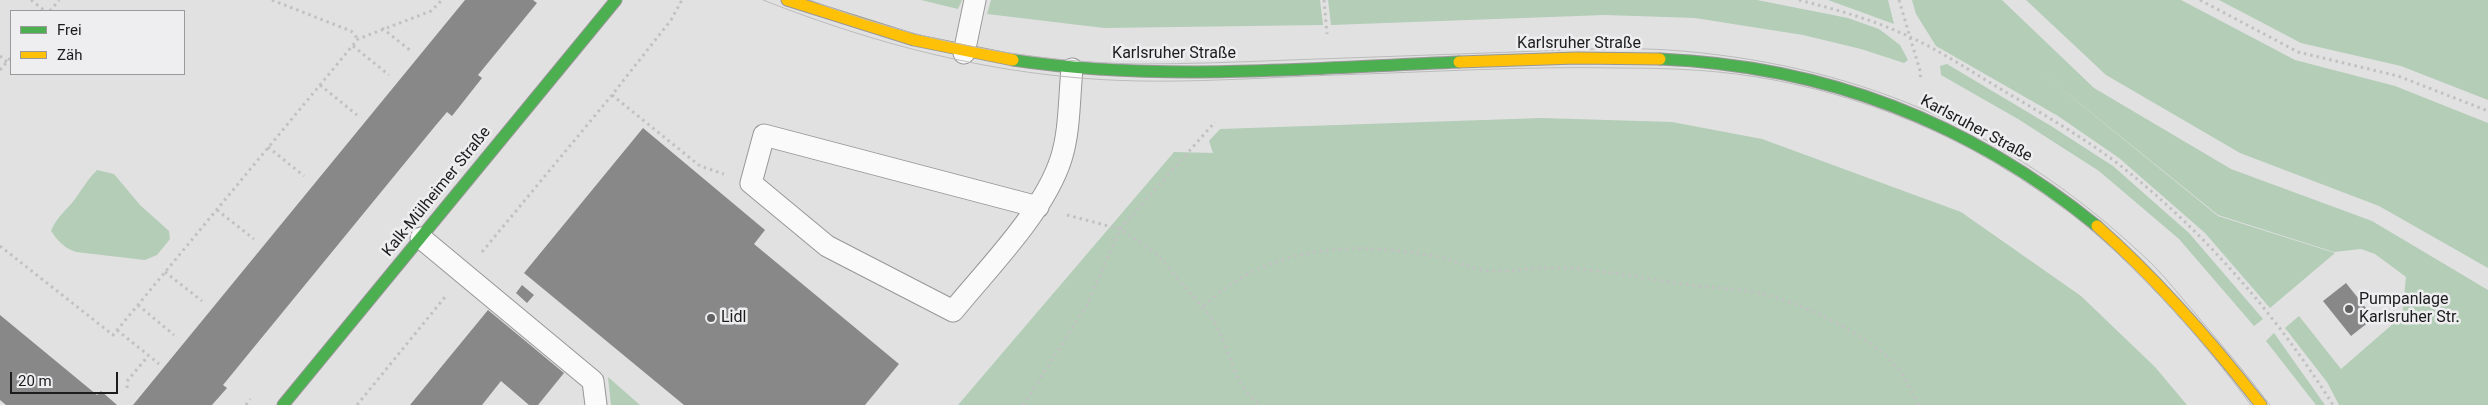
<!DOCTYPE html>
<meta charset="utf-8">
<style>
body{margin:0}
#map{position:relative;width:2488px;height:405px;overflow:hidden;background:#e1e1e2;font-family:Roboto,sans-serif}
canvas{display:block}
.legend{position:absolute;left:10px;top:10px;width:175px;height:65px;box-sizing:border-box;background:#eeeef0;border:1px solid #9a9a9c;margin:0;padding:6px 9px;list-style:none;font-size:15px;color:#1c1c1d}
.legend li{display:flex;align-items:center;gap:10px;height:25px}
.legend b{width:25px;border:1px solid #9a9a9c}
.scale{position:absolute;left:10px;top:372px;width:108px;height:22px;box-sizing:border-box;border:2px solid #1c1c1d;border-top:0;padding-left:6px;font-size:15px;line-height:18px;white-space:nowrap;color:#1c1c1d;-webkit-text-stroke:4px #eeeef0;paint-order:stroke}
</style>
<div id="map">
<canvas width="2488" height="405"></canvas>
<ul class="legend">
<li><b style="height:6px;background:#4caf50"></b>Frei</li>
<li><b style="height:6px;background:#ffc107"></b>Zäh</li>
</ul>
<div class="scale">20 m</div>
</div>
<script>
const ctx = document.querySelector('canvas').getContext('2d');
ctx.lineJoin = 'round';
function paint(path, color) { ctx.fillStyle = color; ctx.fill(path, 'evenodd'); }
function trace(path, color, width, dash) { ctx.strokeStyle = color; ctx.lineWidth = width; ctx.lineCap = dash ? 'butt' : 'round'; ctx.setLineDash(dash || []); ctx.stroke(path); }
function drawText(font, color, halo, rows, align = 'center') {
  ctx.font = font + ' Roboto,sans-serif'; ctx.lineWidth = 5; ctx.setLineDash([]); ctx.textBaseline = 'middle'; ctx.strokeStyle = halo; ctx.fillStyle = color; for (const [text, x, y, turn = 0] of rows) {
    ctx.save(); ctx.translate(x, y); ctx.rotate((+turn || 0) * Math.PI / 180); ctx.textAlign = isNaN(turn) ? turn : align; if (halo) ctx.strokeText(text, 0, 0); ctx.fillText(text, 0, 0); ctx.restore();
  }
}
const green = new Path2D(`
 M921,0H962L958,9Z
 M991,0H1320L1323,25L1104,28L987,14Z
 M1328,0H1757L1848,18L1879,29L1900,45L1908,60L1904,63L1861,49L1803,35L1695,18L1605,15L1331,25Z
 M1828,0H1888L1894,24Z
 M1912,0H2002L2094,88L2231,169L2372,221L2488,290V405H2339L2327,382L2285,328L2299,316L2341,369L2402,316L2406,277L2375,254L2361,249L2334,252L2218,215L2031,64L2218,216L2335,253L2270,308L2205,233L2119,158L2058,116L1936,46L1916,14Z
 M2026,0H2181L2295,60L2395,86L2488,123V268L2379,206L2240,153L2106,75Z
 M2219,0H2488V100L2401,66L2301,43Z
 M1947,64L2051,126L2113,166L2189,233L2263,319L2254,326L2179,239L2099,171L2018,119L1941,75L1940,66Z
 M1542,118L1672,122L1762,139L1961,212L2081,296L2155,367L2187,405H958L1174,152L1213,153L1209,141L1220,129Z
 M97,170L114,174L140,205L169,231L170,239L157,255L145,260L76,252C64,248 58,241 51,231C57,216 67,210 75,199C83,188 87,180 97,170Z
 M2274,333L2325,405H2316L2266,341Z
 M608,377L640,405H611Z`);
const building = new Path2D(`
 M465,0H533L537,3L478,75L482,78L452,116L447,112L436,125L223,385L227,388L212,405H133Z
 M643,128L765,230L754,244L899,364L865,405H684L524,273Z
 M2346,283L2374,318L2351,336L2323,301Z
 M522,285L534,295L527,303L516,293Z
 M488,310L564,373L538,405H529L501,381L482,405H410Z
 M0,315L97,395L101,391L117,405H6L0,400Z`);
const path = new Path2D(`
 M31,0L45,11
 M272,0L351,31L358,39
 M1324,0L1327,34
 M1799,0C1838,10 1874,20 1910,37C1941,51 1970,71 1999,88C2039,112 2080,135 2117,163C2202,229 2276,314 2333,405
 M1899,0L1921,74L1919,81
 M2200,0L2298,52L2398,76L2488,111
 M50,11L59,0
 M382,28L411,51
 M353,46L389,75
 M0,56L7,62
 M0,70L11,57
 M320,85L357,115
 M612,95L700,166L724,174
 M268,147L304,176
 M217,210L254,239
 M1067,215L1120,229L1155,252L1214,321C1230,348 1233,389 1262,405
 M0,246L113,335L358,39L431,11L442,0
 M482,252L612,95L671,20L682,0
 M165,272L202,301
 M138,305L174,335
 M1204,306C1269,245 1351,241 1434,256C1453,259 1471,270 1491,271C1516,272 1543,266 1569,268C1609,271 1648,279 1688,285C1711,288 1735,288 1758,293C1798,301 1868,334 1895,365C1905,376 1911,391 1919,405
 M117,330L159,364
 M127,388L128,380L148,356
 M246,405L250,399
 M357,405L445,297
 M1023,405L1086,307L1120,229L1215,122`);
const lane = new Path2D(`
 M964,53L975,0
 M1038,207L764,135L751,183L827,246L953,311C988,268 1044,212 1061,159C1070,131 1069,98 1072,69
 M421,238L593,381L596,405`);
const fast = new Path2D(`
 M1660,59C1827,66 1968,122 2097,226
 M1013,60C1160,82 1310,68 1459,62
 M283,405L616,0`);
const slow = new Path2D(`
 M787,0L914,40L1013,60
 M1459,62L1576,58L1660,59
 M2097,226C2158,280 2211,341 2261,405`);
const tram = new Path2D(`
 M763,0C862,39 963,67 1069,77C1158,86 1248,78 1336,75C1431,72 1526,66 1620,68C1671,68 1723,70 1774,80C1881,100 1988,148 2074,216C2141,269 2200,337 2251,405
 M810,0C913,40 1027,62 1138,64C1189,64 1240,62 1290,60C1365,57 1439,55 1514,52C1569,50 1626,46 1682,51C1867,67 2018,135 2152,264C2167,279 2180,296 2194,312C2220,343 2246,373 2270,405`);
const markers = [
 [2349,309,5,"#616162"],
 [711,318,5,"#616162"]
];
const streetNames = [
 ["Karlsruher Straße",1579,44],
 ["Karlsruher Straße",1174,54],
 ["Karlsruher Straße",1976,129,28],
 ["Kalk-Mülheimer Straße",437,192,-51]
];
const poiNames = [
 ["Pumpanlage",2359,300],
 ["Karlsruher Str.",2359,318],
 ["Lidl",721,318]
];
paint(green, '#b3cdb7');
paint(building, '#888889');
trace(lane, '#979797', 23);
trace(fast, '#979797', 13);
trace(slow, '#979797', 13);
trace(path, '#c1c1c2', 3, [2.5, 4]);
trace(lane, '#fafafb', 21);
trace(fast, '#4caf50', 11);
trace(slow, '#ffc107', 11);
trace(tram, '#bbbbbc', 1);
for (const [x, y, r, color] of markers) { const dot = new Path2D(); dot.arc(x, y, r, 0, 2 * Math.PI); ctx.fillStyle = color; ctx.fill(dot); trace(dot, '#eeeef0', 2); }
drawText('16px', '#1c1c1d', '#eeeef0', streetNames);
drawText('16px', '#1c1c1d', '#eeeef0', poiNames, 'left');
</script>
